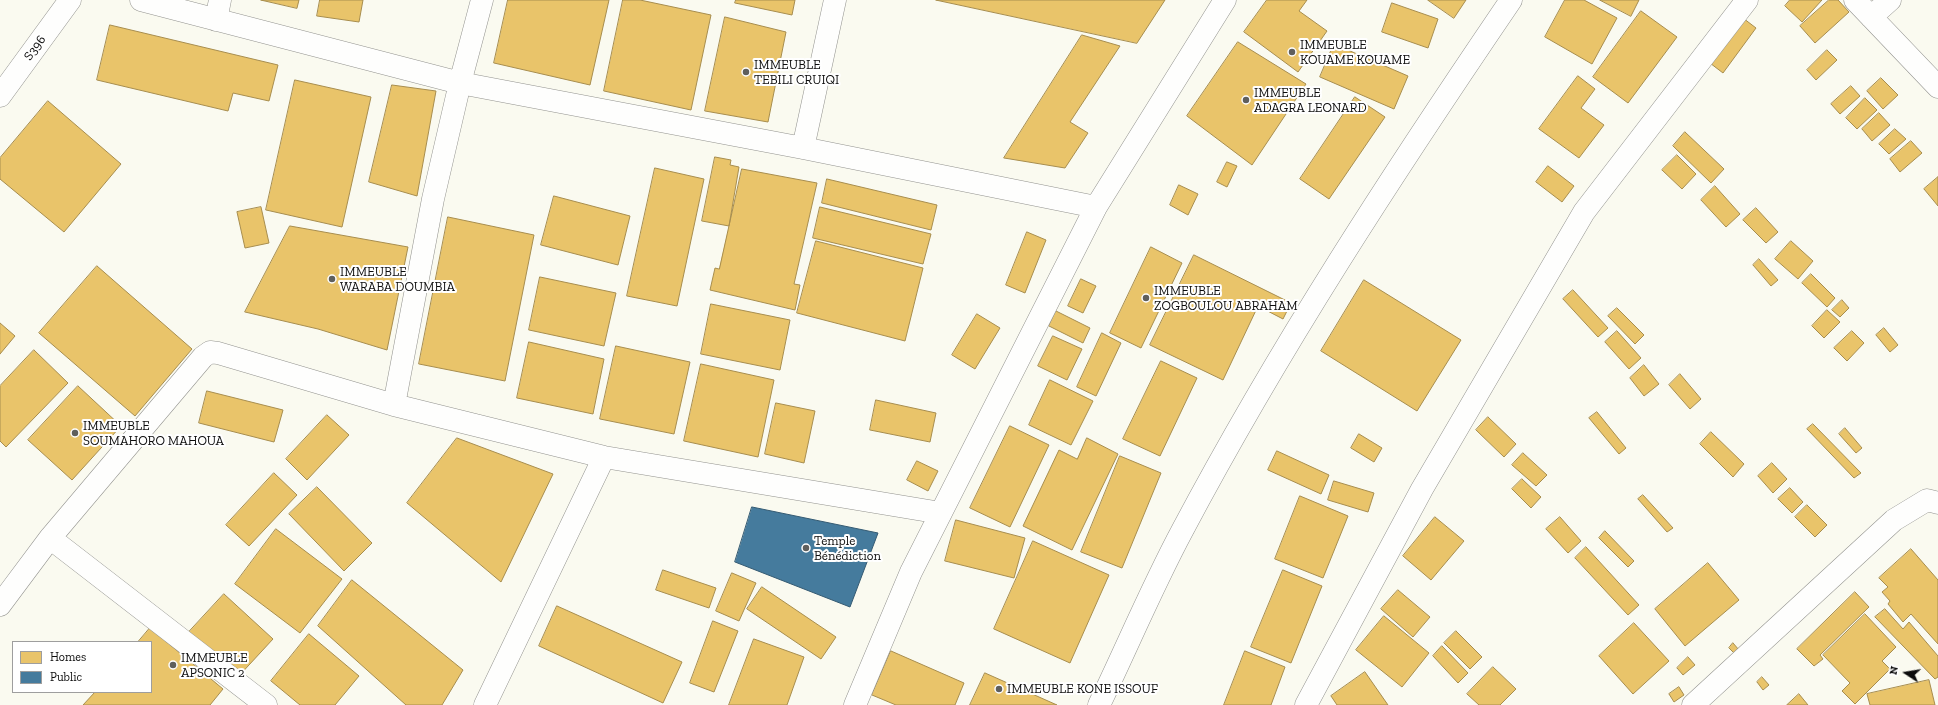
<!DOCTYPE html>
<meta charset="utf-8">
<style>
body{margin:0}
#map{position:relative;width:1938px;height:705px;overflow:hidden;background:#fafaf0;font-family:"Zilla Slab",serif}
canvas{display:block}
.legend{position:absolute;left:12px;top:641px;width:140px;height:52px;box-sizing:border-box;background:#fff;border:1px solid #9e9e9e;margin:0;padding:5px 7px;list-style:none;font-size:12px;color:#0c0c0c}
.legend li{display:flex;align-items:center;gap:8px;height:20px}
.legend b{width:20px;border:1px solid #9e9e9e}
.north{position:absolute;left:1886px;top:653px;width:40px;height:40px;-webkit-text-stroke:3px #fff;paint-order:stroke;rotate:282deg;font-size:11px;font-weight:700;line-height:16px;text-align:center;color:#0c0c0c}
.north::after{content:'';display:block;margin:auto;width:14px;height:18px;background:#0c0c0c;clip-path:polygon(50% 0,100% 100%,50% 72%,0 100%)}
</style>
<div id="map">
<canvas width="1938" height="705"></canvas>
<ul class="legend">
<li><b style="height:11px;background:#e9c46a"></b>Homes</li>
<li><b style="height:11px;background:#457b9d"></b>Public</li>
</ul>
<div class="north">N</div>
</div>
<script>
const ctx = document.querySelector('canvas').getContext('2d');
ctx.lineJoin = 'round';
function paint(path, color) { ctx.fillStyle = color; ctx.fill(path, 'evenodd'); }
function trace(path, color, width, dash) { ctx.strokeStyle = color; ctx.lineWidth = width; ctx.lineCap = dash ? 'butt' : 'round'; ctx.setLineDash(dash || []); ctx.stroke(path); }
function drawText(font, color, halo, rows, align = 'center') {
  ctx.font = font + ' "Zilla Slab",serif'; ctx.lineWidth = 4; ctx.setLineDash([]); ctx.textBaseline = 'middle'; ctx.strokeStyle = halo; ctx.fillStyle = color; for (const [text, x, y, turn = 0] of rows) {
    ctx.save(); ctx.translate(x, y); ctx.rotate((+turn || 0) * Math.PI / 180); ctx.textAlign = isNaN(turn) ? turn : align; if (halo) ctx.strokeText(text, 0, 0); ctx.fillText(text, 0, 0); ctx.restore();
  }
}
const homes = new Path2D(`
 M261,0H299L297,8Z
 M320,0H363L359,22L317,16Z
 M508,0H609L590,85L494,63Z
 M623,0H640L711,15L691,110L604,91Z
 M736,0H795L792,15L735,3Z
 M936,0H1165L1137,43Z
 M1267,0H1307L1299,11L1327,31L1298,72L1244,32Z
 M1428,0H1466L1454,18Z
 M1565,0H1584L1617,18L1592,64L1545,37Z
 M1600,0H1639L1631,16Z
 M1790,0H1822L1802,22L1785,6Z
 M1829,0H1838L1849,12L1815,43L1800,26Z
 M1392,3L1438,19L1428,48L1382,32Z
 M1641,11L1677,37L1628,103L1593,77Z
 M1739,15L1756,28L1723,73L1706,60Z
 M725,17L786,32L768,122L705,111Z
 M110,25L278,65L269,101L233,93L228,111L97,80Z
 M1082,35L1120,46L1070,122L1088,133L1065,168L1004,158Z
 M1238,42L1306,84L1252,165L1187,116Z
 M1334,44L1408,76L1394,109L1320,77Z
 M1827,50L1837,60L1816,80L1807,70Z
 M1578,76L1595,89L1581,108L1604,125L1579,158L1539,129Z
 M1881,78L1898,95L1883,109L1867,91Z
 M295,80L371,97L342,227L266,210Z
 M392,85L436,91L417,196L369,182Z
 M1851,86L1860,96L1840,114L1831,104Z
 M1355,97L1385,117L1329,199L1300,179Z
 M1865,98L1877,110L1857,129L1846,118Z
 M48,101L121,164L64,232L0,179V158Z
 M1879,113L1890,125L1872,141L1862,129Z
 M1895,129L1906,139L1889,154L1879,144Z
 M1685,132L1724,169L1711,183L1673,146Z
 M1911,141L1922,153L1900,172L1890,159Z
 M1677,155L1696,174L1682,189L1662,170Z
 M715,157L731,160L730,165L739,167L729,226L702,221Z
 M1227,162L1237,166L1227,187L1217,182Z
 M1548,166L1574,186L1562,202L1536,182Z
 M655,168L704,179L677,306L627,296Z
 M742,169L817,183L794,284L800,285L795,310L710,290L715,268L719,269Z
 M1938,177V206L1924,189Z
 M827,179L937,205L931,230L822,203Z
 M1179,185L1198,194L1188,215L1170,205Z
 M1715,186L1740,214L1726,227L1701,200Z
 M554,196L630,216L618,265L541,245Z
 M261,207L269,243L245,248L237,212Z
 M820,207L931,234L923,264L813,238Z
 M1756,208L1778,232L1766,243L1743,220Z
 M448,217L534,235L505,381L419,364Z
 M290,226L408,247L387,350L318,329L245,312Z
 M1027,232L1046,240L1025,293L1006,285Z
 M816,241L923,268L905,341L797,313Z
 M1791,241L1813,261L1798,279L1775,259Z
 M1151,247L1182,263L1141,348L1110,333Z
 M1194,255L1291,303L1283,319L1258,306L1223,380L1150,345Z
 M1759,259L1778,280L1771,286L1753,265Z
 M97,266L192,349L135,416L39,333Z
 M1811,274L1835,298L1827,307L1802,283Z
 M540,277L616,293L604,346L529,330Z
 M1081,279L1096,286L1083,313L1068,306Z
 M1364,280L1461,340L1417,411L1321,351Z
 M1573,290L1608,328L1598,337L1563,299Z
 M1842,300L1849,308L1840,317L1832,310Z
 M711,304L790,320L780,370L701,354Z
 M1617,308L1644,335L1635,344L1608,316Z
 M1827,310L1840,322L1824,338L1812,326Z
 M1056,311L1090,328L1083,343L1049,326Z
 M977,314L1000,328L975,369L952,355Z
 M0,323L15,336L0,354Z
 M1884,328L1898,345L1890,352L1876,335Z
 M1617,331L1641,358L1629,369L1605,342Z
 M1852,331L1864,343L1847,361L1834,348Z
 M1102,333L1121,343L1096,396L1077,387Z
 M1053,336L1082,349L1067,380L1038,366Z
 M529,342L604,359L593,414L517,398Z
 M616,346L690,362L674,434L600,419Z
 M34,350L68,383L6,447L0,441V386Z
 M1161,361L1197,378L1160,456L1123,439Z
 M701,364L774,380L758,457L684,441Z
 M1644,365L1659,384L1644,396L1630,378Z
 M1680,374L1701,399L1690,409L1669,385Z
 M1050,380L1093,401L1071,445L1029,425Z
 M78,386L121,426L72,480L28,440Z
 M207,391L283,410L274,442L199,423Z
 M876,400L936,413L930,442L870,430Z
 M776,403L815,411L804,463L765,454Z
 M1597,412L1626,448L1619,454L1589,418Z
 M327,415L349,435L307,480L286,459Z
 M1488,417L1516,444L1504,457L1476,430Z
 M1813,424L1861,473L1854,478L1807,429Z
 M1010,426L1049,445L1010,527L970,508Z
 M1845,428L1862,448L1856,453L1839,434Z
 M1711,432L1744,464L1733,477L1700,444Z
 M1359,434L1382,448L1374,462L1351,448Z
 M457,438L553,474L501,582L407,503Z
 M1087,438L1118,454L1072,550L1023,526L1059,450L1077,459Z
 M1277,451L1329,475L1321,494L1268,470Z
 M1523,453L1547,475L1536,486L1512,465Z
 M1120,456L1161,473L1122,568L1081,552Z
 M917,461L938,471L928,491L907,480Z
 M1772,463L1787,479L1773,493L1758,476Z
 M274,473L297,495L249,546L226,525Z
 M1522,479L1541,497L1531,508L1512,489Z
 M1334,481L1374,493L1368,512L1328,500Z
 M317,487L372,543L344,571L289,514Z
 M1790,488L1803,502L1792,513L1778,499Z
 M1643,495L1673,528L1667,532L1638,499Z
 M1300,496L1348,516L1323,578L1275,559Z
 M1807,505L1827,525L1815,537L1795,517Z
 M1435,517L1464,541L1431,580L1403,556Z
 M1560,517L1581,541L1568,553L1546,529Z
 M956,520L1025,538L1014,578L945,561Z
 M276,529L342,579L300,633L235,584Z
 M1605,531L1634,561L1628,567L1599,538Z
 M1033,541L1109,575L1070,663L994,629Z
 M1586,547L1639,605L1628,615L1575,558Z
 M1911,549L1938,580V644L1911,614L1903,622L1888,604L1890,601L1882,592L1888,587L1879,578Z
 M1708,563L1739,600L1685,646L1655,609Z
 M663,570L716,588L709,608L656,590Z
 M1283,570L1322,586L1291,663L1251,647Z
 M732,573L756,583L739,621L716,611Z
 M352,580L463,670L442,705H406L318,626Z
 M762,587L836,637L821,659L747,609Z
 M1398,590L1430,617L1413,637L1381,609Z
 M1855,592L1869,607L1820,655L1823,659L1814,666L1797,649Z
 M224,594L273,639L237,678L188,633Z
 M557,606L682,662L663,703L539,646Z
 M1885,609L1903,629L1909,622L1938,656V677L1935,679L1875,617Z
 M1865,614L1896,647L1882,661L1890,669L1855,704L1842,691L1850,683L1823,655Z
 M1384,616L1429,653L1402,687L1356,650Z
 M713,621L738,631L714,692L690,683Z
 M1634,623L1669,661L1633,694L1599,656Z
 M150,628L223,689L210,705H83L95,692H151V642H138Z
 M1456,631L1482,657L1470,669L1444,643Z
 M309,634L359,676L335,705H300L271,681Z
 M754,639L804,657L787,705H729Z
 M1733,643L1739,650L1735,654L1729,648Z
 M1442,646L1468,673L1458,683L1433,656Z
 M891,651L964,683L955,705H896L872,695Z
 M1245,651L1285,667L1271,705H1224Z
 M1688,657L1695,665L1683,675L1677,668Z
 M1493,667L1516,689L1500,705H1479L1467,694Z
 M1365,672L1388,705H1337L1331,696Z
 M985,673L1057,705H970Z
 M1762,677L1769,685L1763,690L1757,682Z
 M1929,680L1935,705H1870L1867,694Z
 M1679,687L1684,695L1674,702L1669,694Z
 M1799,694L1808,705H1787Z`);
const public = new Path2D(`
 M752,507L878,533L850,607L735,562Z`);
const minor = new Path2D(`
 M141,0L460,83L803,148L1096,207
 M1855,0L1938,87
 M1871,17L1890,0
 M216,20L220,0
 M0,96L70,0
 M803,148L835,0
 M394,405L604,457L941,513
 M50,538L266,705
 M0,605L50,538L203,357L210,352L218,353L394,405L433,199L460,83L482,0
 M485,705L604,457
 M855,705L911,572L1096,207L1225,0
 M1099,705C1127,647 1152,587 1182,531C1280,346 1394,172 1511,0
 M1306,705L1422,489L1584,212L1747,0
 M1693,705L1894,520L1927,500L1938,503`);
const markers = [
 [1292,52,4,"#5f5f5c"],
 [746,72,4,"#5f5f5c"],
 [1246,100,4,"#5f5f5c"],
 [332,279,4,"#5f5f5c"],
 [1146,298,4,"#5f5f5c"],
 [75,433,4,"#5f5f5c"],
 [806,548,4,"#5f5f5c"],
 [173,665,4,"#5f5f5c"],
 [999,689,4,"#5f5f5c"]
];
const poiNames = [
 ["IMMEUBLE",1300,45],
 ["KOUAME KOUAME",1300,60],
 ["IMMEUBLE",754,65],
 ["TEBILI CRUIQI",754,80],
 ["IMMEUBLE",1254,93],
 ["ADAGRA LEONARD",1254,108],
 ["IMMEUBLE",340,272],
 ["WARABA DOUMBIA",340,287],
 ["IMMEUBLE",1154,291],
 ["ZOGBOULOU ABRAHAM",1154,306],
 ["IMMEUBLE",83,426],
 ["SOUMAHORO MAHOUA",83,441],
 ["Temple",814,541],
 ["Bénédiction",814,556],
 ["IMMEUBLE",181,658],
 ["APSONIC 2",181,673],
 ["IMMEUBLE KONE ISSOUF",1007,689]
];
const streetNames = [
 ["S396",35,48,-54]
];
paint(homes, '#e9c46a');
trace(homes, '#a78d4e', 1);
paint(public, '#457b9d');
trace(public, '#345a72', 1);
trace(minor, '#93938f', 23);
trace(minor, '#fefefd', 22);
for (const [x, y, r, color] of markers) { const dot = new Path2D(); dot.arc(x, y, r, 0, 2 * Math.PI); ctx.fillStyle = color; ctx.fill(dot); trace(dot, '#fff', 1.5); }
drawText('13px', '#0c0c0c', '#fff', poiNames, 'left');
drawText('13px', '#0c0c0c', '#fff', streetNames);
</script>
